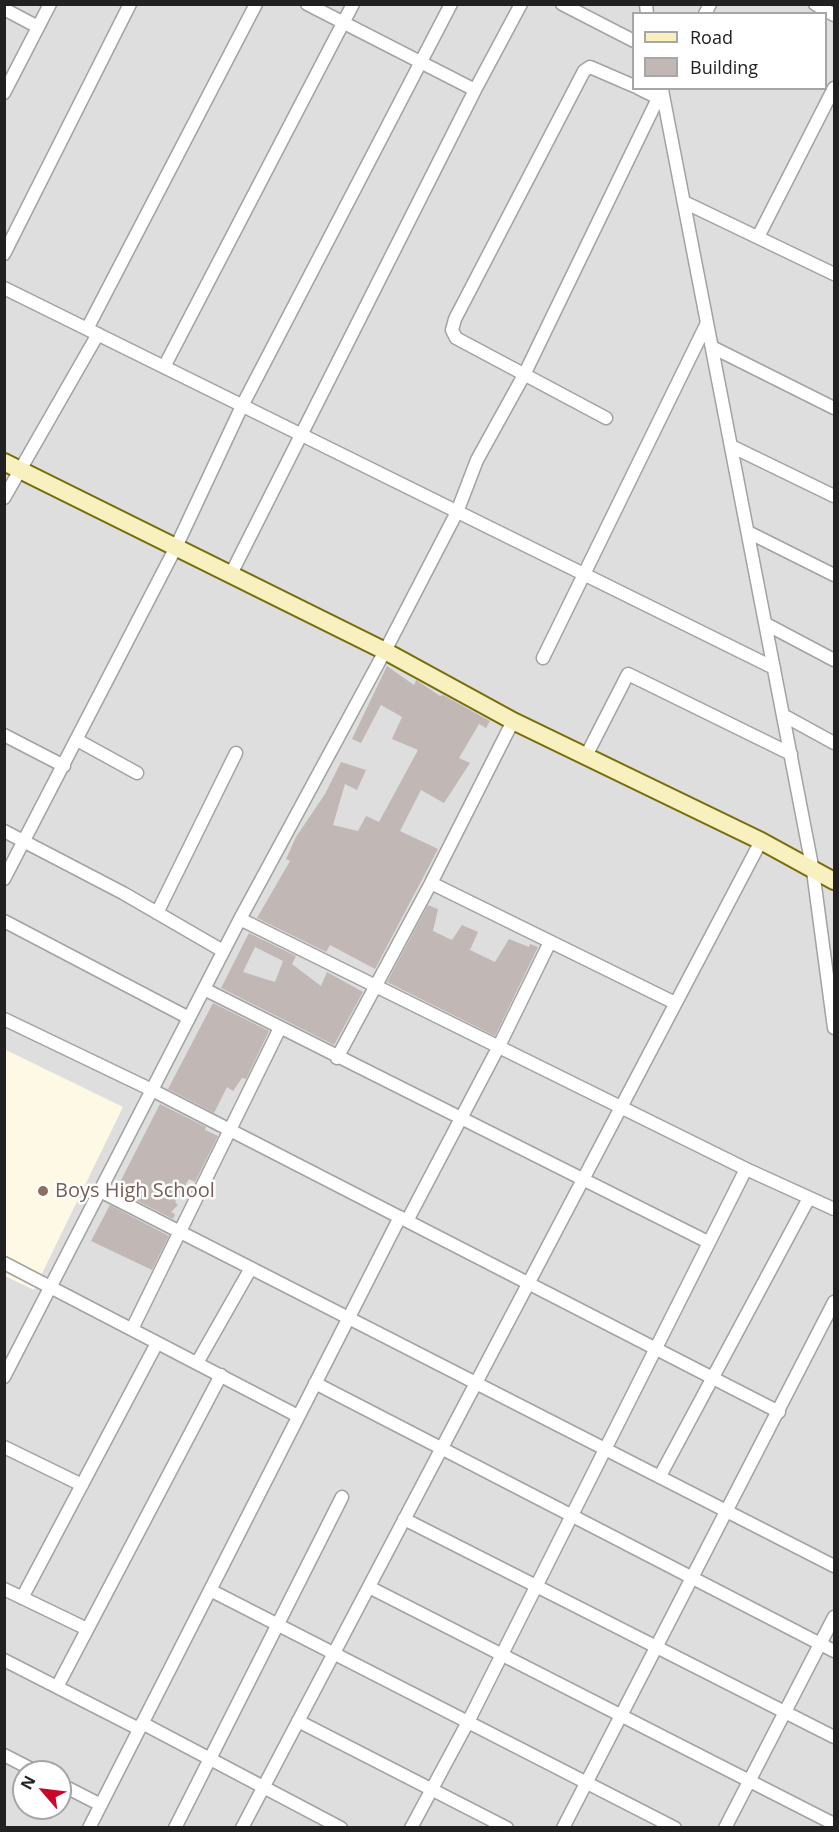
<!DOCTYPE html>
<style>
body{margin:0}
#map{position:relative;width:839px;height:1832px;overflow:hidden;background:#f1ece8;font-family:"Open Sans",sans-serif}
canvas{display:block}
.frame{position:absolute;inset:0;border:6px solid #212121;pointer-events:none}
.legend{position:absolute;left:632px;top:12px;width:195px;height:78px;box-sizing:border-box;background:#fff;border:2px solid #a6a6a6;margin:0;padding:8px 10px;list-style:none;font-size:18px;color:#212121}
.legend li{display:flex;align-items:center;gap:12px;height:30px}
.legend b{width:30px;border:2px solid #a6a6a6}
.north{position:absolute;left:12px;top:1760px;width:60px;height:60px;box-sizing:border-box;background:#fff;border:2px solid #a6a6a6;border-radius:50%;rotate:298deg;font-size:16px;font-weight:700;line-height:24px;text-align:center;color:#212121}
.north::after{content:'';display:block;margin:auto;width:21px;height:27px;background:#ca072b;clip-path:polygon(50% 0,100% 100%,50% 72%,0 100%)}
</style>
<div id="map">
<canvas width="839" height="1832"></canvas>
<div class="frame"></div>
<ul class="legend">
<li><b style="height:8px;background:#f8f0bf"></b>Road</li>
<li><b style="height:16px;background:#c1b7b4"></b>Building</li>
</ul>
<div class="north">N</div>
</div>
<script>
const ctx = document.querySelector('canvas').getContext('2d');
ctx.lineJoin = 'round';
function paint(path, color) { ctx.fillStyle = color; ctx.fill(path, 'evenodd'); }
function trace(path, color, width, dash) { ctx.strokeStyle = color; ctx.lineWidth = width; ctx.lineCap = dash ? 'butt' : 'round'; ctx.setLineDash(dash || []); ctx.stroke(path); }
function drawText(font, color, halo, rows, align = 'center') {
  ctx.font = font + ' "Open Sans",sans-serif'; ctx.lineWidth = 5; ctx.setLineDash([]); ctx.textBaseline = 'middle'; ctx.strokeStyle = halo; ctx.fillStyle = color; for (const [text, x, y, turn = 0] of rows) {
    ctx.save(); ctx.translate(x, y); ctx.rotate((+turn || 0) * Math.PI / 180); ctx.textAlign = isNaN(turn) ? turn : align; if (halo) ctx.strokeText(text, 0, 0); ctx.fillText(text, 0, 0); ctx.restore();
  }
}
const residential = new Path2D(`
 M5,5H834V1827H5ZM634,14H826V88H634ZM24,1772H60V1808H24Z`);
const education = new Path2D(`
 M4,1049L123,1107L34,1290L5,1276Z`);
const building = new Path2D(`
 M387,666L414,685L416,680L440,696L443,695L490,721L486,728L479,724L459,758L470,763L444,803L421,790L400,831L438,849L375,969L330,945L326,952L257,918L290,861L286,859L296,837L325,794L341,762L366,770L357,790L345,784L333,825L358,831L366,816L379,822L418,750L392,739L402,717L381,705L361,743L352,739Z
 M428,905L438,909L433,931L452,940L462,925L478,932L470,950L495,962L509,939L529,947L530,944L538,947L495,1036L387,982Z
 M249,933L296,956L292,964L321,986L327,972L363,992L334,1045L221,988ZM255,947L283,961L275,982L243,972Z
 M213,1003L269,1031L246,1079L242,1078L233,1091L227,1087L214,1113L168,1089Z
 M160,1104L206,1127L205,1130L218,1136L195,1182L189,1179L175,1202L178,1205L171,1212L175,1214L173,1219L116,1190Z
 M110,1205L169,1236L152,1270L91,1241Z`);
const street = new Path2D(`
 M307,4L475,90
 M562,4L634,41
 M646,4L647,14
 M815,4L834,15
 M4,9L38,27
 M705,14L710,4
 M638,88L658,98
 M662,90L813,871L834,1028
 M4,93L50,4
 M684,202L834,274
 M758,237L834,88
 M4,254L130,4
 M4,288L774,668
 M87,329L256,4
 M712,347L834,408
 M164,367L353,4
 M606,418L456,338L452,330L455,319L584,71L590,67L634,86
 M731,446L834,496
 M4,498L98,334
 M748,532L834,575
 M231,574L475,90L521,4
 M766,624L834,660
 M543,658L707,323
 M783,715L834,743
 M4,735L64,766
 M77,740L137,773
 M586,756L628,674L791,754
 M4,831L123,893L223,951
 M4,879L176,547L242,406L451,4
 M431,883L675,1003
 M157,913L236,753
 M240,919L746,1169L834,1209
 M4,921L189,1018
 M204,989L708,1242
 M4,1019L152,1090L779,1412
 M337,1058L431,883L513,721
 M100,1191L834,1566
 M407,1221L499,1046L550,942
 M4,1263L298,1416
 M132,1329L280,1028
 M197,1363L251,1268
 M4,1377L240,919L385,651L457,512L477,460L524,375L663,88
 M315,1383L834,1651
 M4,1447L82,1485
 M660,1476L809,1198
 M404,1519L834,1737
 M369,1587L834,1824
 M4,1589L87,1629
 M210,1590L675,1828
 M22,1598L157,1343
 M4,1660L139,1729
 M57,1687L221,1375
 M298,1721L507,1828
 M142,1723L341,1828
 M4,1755L37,1772
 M60,1784L101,1805
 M89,1828L400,1217
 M175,1828L342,1497
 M242,1828L761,841
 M411,1828L469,1720L746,1169
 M563,1828L834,1302
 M725,1828L834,1617`);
const secondary = new Path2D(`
 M4,462L385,651L513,721L761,841L834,881`);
const markers = [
 [43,1191,6,"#8d6e63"]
];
const educationNames = [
 ["Boys High School",55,1191]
];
paint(residential, '#dfdede');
paint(education, '#fef9e4');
paint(building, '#c1b7b4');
trace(street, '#a2a2a2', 15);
trace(secondary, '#776e09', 20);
trace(street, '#fff', 12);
trace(secondary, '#f8f0bf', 16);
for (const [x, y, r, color] of markers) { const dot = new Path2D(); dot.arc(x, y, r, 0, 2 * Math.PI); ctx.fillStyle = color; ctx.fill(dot); trace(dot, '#fff', 2); }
drawText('20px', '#785e54', '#fff', educationNames, 'left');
</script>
